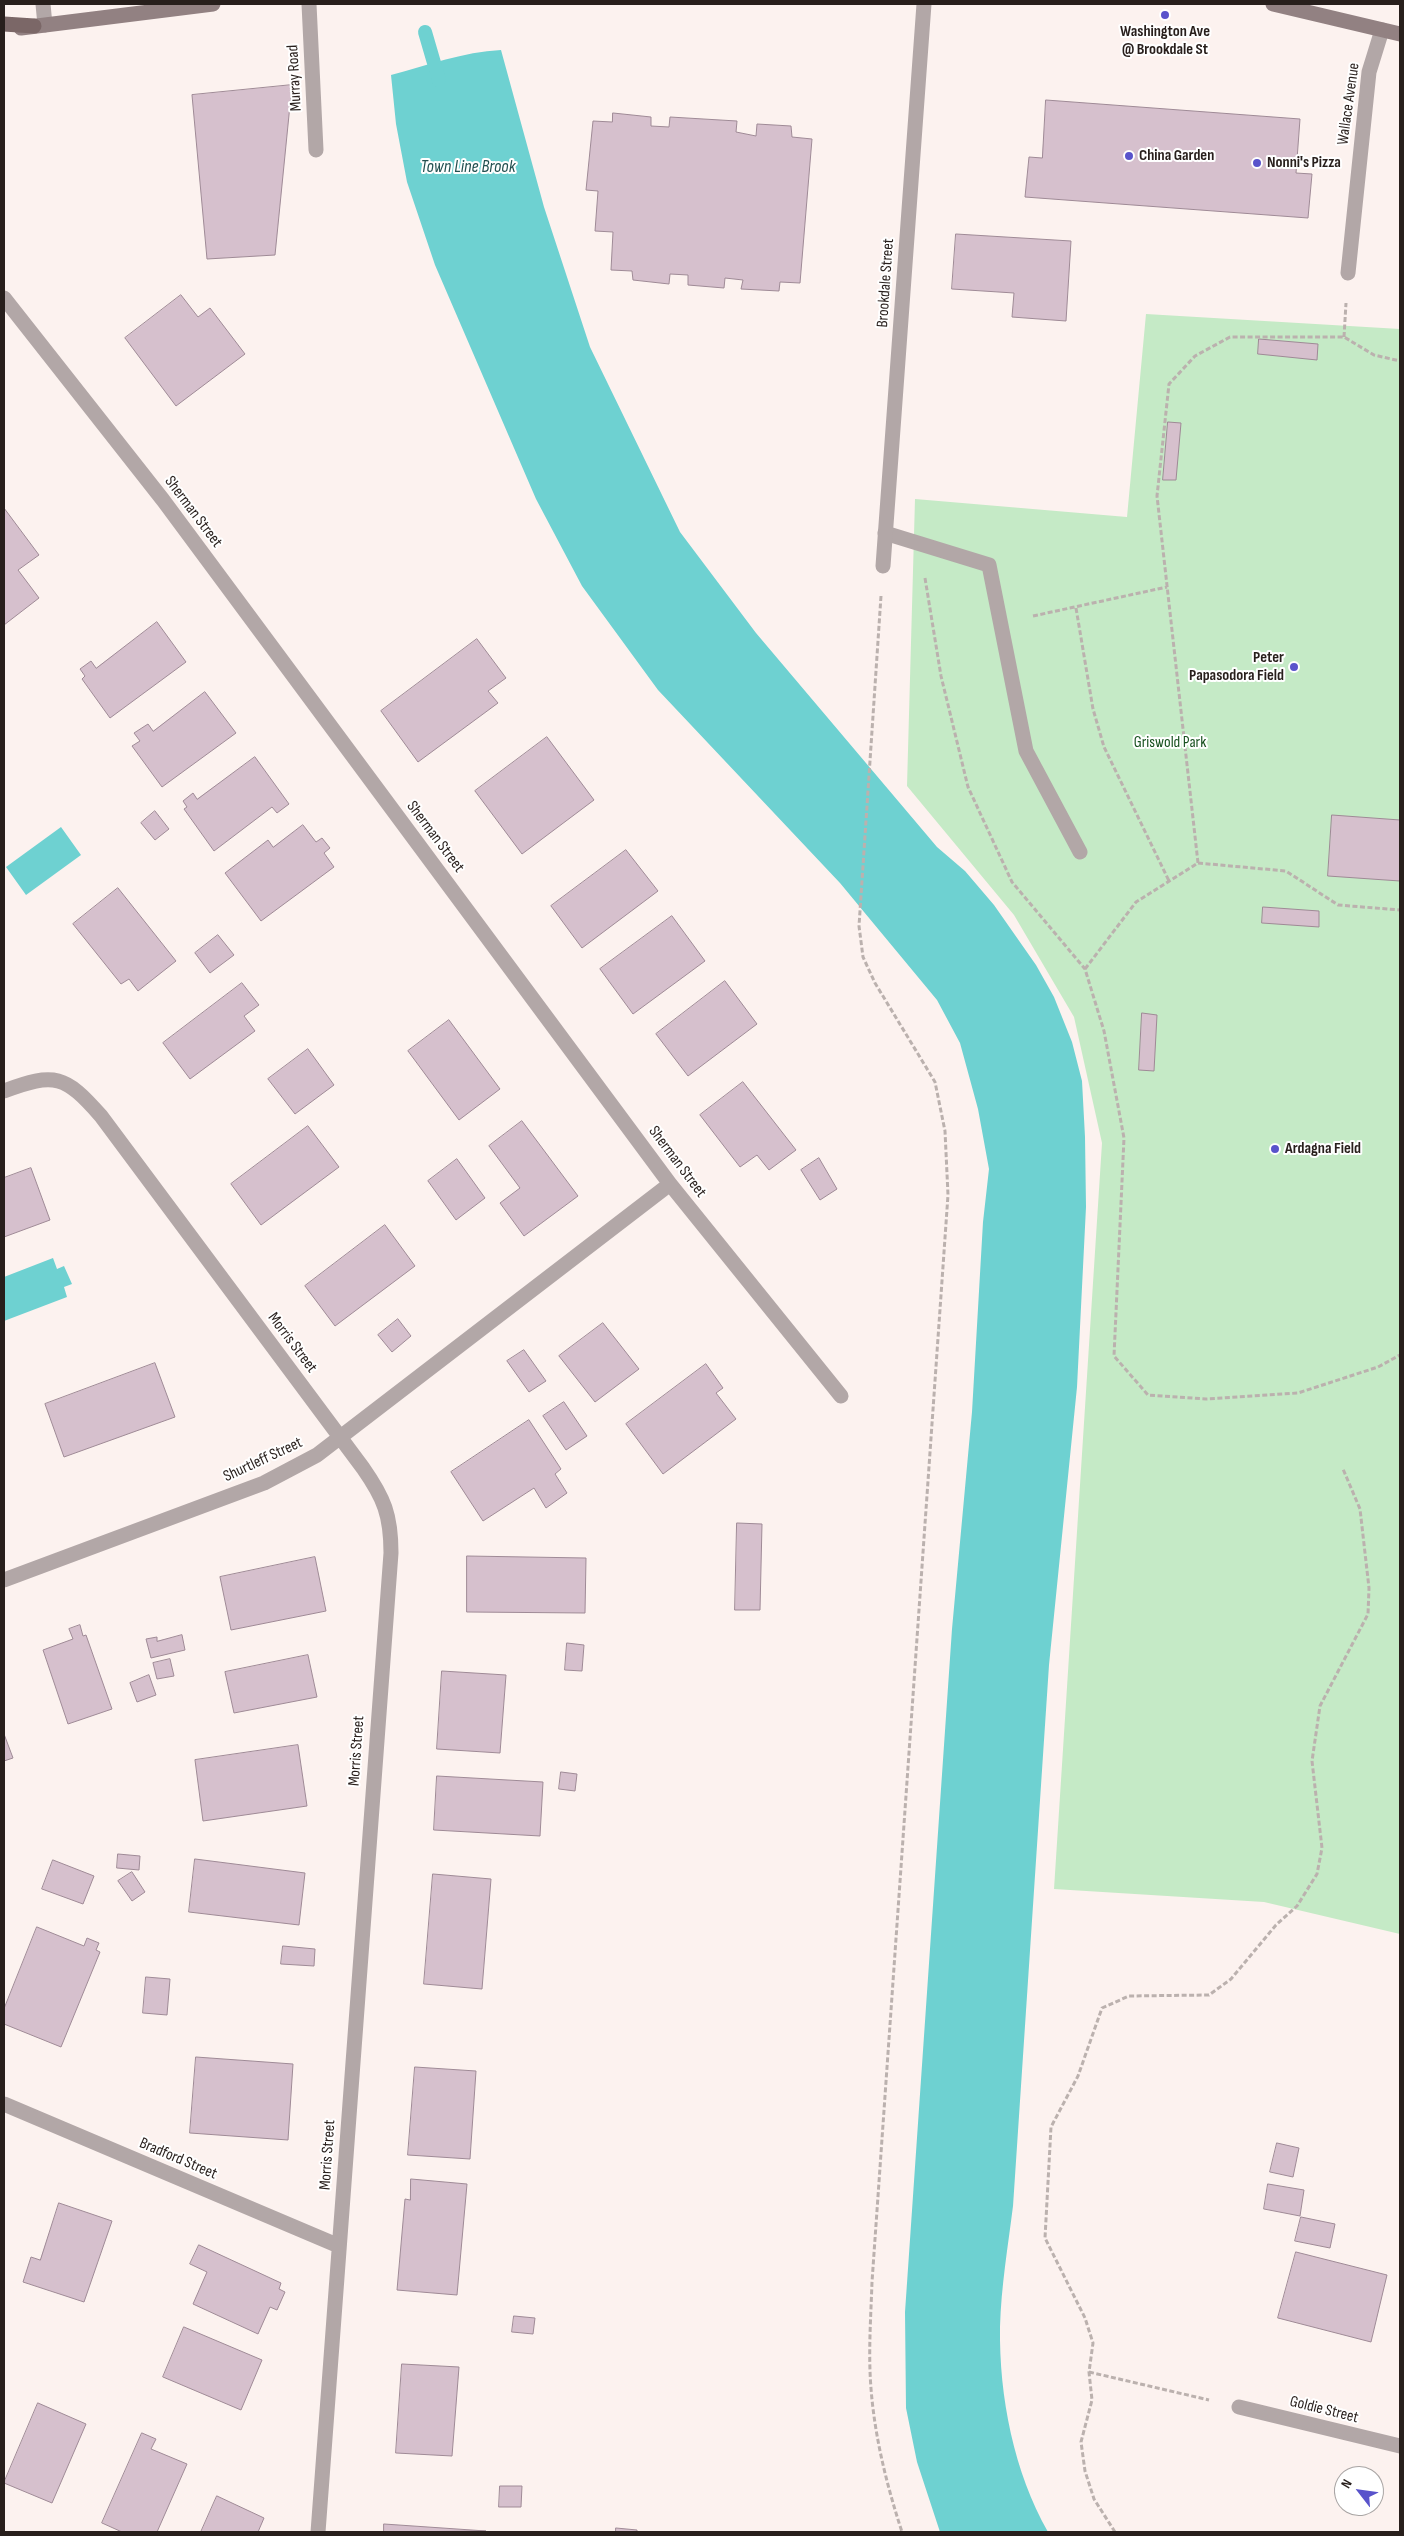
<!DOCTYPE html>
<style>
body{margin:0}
#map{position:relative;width:1404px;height:2536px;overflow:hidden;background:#fcf2ef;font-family:"Sofia Sans Condensed",sans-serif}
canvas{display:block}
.frame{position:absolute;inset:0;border:5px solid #281f1c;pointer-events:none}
.north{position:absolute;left:1334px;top:2466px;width:50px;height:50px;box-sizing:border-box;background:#fff;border:1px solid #a9a5a4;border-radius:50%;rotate:300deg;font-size:14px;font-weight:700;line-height:20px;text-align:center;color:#281f1c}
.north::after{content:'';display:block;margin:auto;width:18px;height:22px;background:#5953cb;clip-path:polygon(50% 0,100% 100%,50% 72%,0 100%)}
</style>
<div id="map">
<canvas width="1404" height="2536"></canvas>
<div class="frame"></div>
<div class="north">N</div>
</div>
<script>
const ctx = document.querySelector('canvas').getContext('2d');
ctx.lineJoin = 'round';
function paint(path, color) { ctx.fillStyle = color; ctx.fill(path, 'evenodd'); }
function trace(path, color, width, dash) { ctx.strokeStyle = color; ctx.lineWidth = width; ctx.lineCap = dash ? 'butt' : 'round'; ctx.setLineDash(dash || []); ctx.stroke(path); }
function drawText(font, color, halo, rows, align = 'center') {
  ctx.font = font + ' "Sofia Sans Condensed",sans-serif'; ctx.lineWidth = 4; ctx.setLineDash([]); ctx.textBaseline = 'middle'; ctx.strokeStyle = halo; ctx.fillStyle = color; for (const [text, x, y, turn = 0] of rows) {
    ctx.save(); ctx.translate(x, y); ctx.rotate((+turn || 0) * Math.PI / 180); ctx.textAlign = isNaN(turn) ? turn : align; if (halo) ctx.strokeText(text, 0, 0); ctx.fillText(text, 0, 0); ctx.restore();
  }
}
const green = new Path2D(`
 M1146,314L1400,329V1934L1264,1902L1054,1889L1102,1143L1074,1017L1014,915L907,786L915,499L1127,517Z`);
const water = new Path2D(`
 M501,50L544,207L590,347L680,532L756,633L937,847L965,871L994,905L1036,965L1054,997L1072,1042L1082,1081L1085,1137L1086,1207L1077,1387L1049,1665L1013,2206C1008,2246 1001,2287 1000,2327C999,2397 1014,2472 1048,2532H940L917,2462L906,2408L905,2312L952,1629L972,1412L983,1222L989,1169L978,1109L960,1043L937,1000L840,883L658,690L582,586L536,499L435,265L407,182L396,124L391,75C428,65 463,52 501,50Z
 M61,827L81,855L26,895L6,867Z
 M53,1258L57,1269L64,1266L72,1284L64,1287L67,1297L4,1321V1277Z`);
const stream = new Path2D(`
 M425,32L439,80`);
const building = new Path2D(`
 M292,85L275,255L207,259L192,95Z
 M1046,100L1300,119L1296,173L1312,174L1308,218L1025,197L1029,157L1042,158Z
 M613,113L651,117V126L669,127L670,117L737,121L736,132L756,136L757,124L791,126L792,137L812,139L800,283L780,282L779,291L741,289L743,280L725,278L724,288L688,285V275L670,274L669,284L633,280L632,271L611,270L613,232L595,231L598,191L586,190L593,121L612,122Z
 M956,234L1071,241L1066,321L1012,317L1014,293L952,289Z
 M181,295L198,317L210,308L245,354L176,406L125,338Z
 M1259,339L1318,344L1317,360L1258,354Z
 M1168,422L1181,423L1176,480H1163Z
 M4,508L39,555L18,570L39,598L4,625Z
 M157,622L186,662L110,718L82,679L85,676L80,669L91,661L96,668Z
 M477,639L506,678L488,691L498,703L418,762L381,711Z
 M205,692L236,733L162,787L132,746L140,741L134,733L148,724L153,731Z
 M547,737L594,800L522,854L475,791Z
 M255,757L289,804L277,813L272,807L214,851L184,809L187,807L183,801L193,793L197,799Z
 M155,811L169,829L155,840L141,823Z
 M1332,815L1400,820V881L1328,876Z
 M303,825L316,842L322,838L330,848L324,853L334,867L261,921L225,873L268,840L273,847Z
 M626,850L658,891L582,948L551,906Z
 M118,888L176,961L138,991L129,979L121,984L73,924Z
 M1263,907L1319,911V927L1262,923Z
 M672,916L705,961L633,1014L600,969Z
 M218,935L234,955L210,973L195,953Z
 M725,981L757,1024L688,1076L656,1034Z
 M242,983L259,1005L244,1016L255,1031L190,1079L163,1043Z
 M1142,1013L1157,1015L1154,1071L1139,1070Z
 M449,1020L500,1089L459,1120L408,1051Z
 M308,1049L334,1085L295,1114L268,1079Z
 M743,1082L796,1150L769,1170L757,1155L740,1167L700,1115Z
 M522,1121L578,1196L524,1236L500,1203L520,1188L489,1146Z
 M308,1126L339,1167L261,1225L231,1184Z
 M819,1158L837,1189L820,1200L801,1170Z
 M457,1159L485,1198L456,1220L428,1181Z
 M31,1168L50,1220L4,1237V1178Z
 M385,1225L415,1266L335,1326L305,1286Z
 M398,1319L411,1336L392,1352L378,1335Z
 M603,1323L639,1369L595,1402L559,1356Z
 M524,1350L546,1381L529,1392L507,1361Z
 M155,1363L175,1417L64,1457L45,1404Z
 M706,1364L723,1388L716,1393L736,1419L663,1474L626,1424Z
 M564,1402L587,1436L566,1450L543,1416Z
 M529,1420L561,1469L555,1474L567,1493L546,1508L534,1488L483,1521L451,1472Z
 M737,1523L762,1524L760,1610H735Z
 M467,1556L586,1558L585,1613L467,1612Z
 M315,1557L326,1611L231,1630L220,1577Z
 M80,1625L83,1636L86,1635L112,1709L68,1724L43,1650L73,1639L69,1629Z
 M182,1635L185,1650L151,1658L146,1639L157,1637V1641Z
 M567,1643L584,1645L582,1671L565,1670Z
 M308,1655L317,1697L234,1713L225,1672Z
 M170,1659L174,1676L157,1679L153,1663Z
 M442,1671L506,1675L500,1753L437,1749Z
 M149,1675L156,1695L137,1702L130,1683Z
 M4,1734L13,1758L4,1761Z
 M298,1745L307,1806L203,1821L195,1760Z
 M561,1772L577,1774L575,1791L559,1789Z
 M437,1776L543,1782L540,1836L434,1830Z
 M118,1854L140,1856L139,1870L117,1868Z
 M195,1859L305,1873L299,1925L189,1912Z
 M53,1860L94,1876L83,1904L42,1889Z
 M132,1872L145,1892L132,1901L118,1881Z
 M433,1874L491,1879L482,1989L424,1984Z
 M37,1927L84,1946L87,1938L99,1943L96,1950L100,1952L61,2047L4,2024V2009Z
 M283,1946L315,1949L314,1966L281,1964Z
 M146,1977L170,1979L167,2015L143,2013Z
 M196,2057L293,2064L288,2140L190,2133Z
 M415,2067L476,2071L470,2159L408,2155Z
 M1277,2143L1299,2148L1293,2177L1270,2172Z
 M411,2179L467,2184L457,2295L397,2290L405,2199L410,2200Z
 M1268,2184L1304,2190L1300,2216L1264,2209Z
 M59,2203L112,2221L84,2302L23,2282L31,2257L40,2260Z
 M1301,2217L1335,2224L1330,2248L1295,2241Z
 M199,2245L281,2283L279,2289L285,2292L277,2310L270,2307L258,2334L193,2304L207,2272L190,2264Z
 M1296,2252L1387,2275L1371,2342L1278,2318Z
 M514,2316L535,2318L533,2334L512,2332Z
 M184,2327L262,2360L241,2410L163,2377Z
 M402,2364L459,2367L452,2456L396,2453Z
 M38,2403L86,2424L52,2503L4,2483Z
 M142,2433L156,2439L151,2449L187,2464L157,2532H122L102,2523Z
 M500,2486H522L521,2507H499Z
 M217,2496L264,2518L258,2532H201Z
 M384,2524L486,2531L384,2532Z
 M616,2528L637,2530V2532H616Z`);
const path = new Path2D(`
 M1344,337L1346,303
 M925,578L941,676L968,787L1012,882L1085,969L1104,1031L1124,1138L1114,1356L1148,1395L1206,1399L1298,1393L1378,1367L1400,1355
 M881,596L859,926L863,957L875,983L935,1082L945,1131L948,1195L872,2282C871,2312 869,2342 870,2371C872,2426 885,2480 902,2532
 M1076,608L1093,709L1104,747L1169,881
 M1033,616L1167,587
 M1198,863L1286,871L1338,905L1400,910
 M1085,969L1136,902L1198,863L1157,496L1169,384L1195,356L1230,337H1344L1374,355L1400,361
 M1089,2372L1209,2400
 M1115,2532L1094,2499L1085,2471L1081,2442L1092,2400L1089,2372L1093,2343L1085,2318L1045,2238L1051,2127L1078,2076L1102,2008L1129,1996L1209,1995L1231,1979L1276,1925L1297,1906L1317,1874L1322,1848L1312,1761L1320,1706L1368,1614L1369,1588L1360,1509L1343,1469`);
const lane = new Path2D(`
 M43,4L45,25
 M885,533L989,565L1026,751L1080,852`);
const street = new Path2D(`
 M309,4L316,150
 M1348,273L1369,72L1382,30
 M4,298L163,500L670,1184L841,1396
 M883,566L924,4
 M4,1091C55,1072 65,1075 101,1116L363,1468C384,1498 391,1515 391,1553L318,2532
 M4,1580L264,1483L317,1455L670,1184
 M4,2104L339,2246
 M1239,2407L1400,2446`);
const secondary = new Path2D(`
 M1273,4L1400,34
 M21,28L213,4`);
const primary = new Path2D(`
 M4,24L34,26`);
const markers = [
 [1165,15,5,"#5953cb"],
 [1129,156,5,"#5953cb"],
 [1257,163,5,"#5953cb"],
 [1294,667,5,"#5953cb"],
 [1275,1149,5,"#5953cb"]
];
const poiNames = [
 ["Washington Ave",1165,32,"center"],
 ["@ Brookdale St",1165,50,"center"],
 ["China Garden",1139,156],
 ["Nonni's Pizza",1267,163],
 ["Peter",1284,658,"right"],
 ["Papasodora Field",1284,676,"right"],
 ["Ardagna Field",1285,1149]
];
const streetNames = [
 ["Murray Road",295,78,-93],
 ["Wallace Avenue",1349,104,-82],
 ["Brookdale Street",886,283,-86],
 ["Sherman Street",193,512,53],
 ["Sherman Street",435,837,53],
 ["Sherman Street",677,1162,53],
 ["Morris Street",292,1343,53],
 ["Shurtleff Street",263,1460,-25],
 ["Morris Street",357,1751,-86],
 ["Morris Street",328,2155,-86],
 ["Bradford Street",178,2159,23],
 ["Goldie Street",1324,2410,14]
];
const parkNames = [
 ["Griswold Park",1170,743]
];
const waterNames = [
 ["Town Line Brook",468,167]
];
paint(green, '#c5eac6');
paint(water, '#6ed1d1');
trace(stream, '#6ed1d1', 14);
paint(building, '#d6c0cd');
trace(building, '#9f8a96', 1);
trace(path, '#bbb1ae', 3, [5, 2.5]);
trace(lane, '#b2a7a7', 15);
trace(street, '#b2a7a7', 15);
trace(secondary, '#928182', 15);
trace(primary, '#7b6767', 15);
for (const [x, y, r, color] of markers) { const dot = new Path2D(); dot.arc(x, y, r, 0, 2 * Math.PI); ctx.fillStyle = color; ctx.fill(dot); trace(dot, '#fff', 2); }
drawText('bold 16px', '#281f1c', '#fff', poiNames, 'left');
drawText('16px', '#281f1c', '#fff', streetNames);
drawText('16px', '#17501e', '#fff', parkNames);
drawText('italic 18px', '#225050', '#fff', waterNames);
</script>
